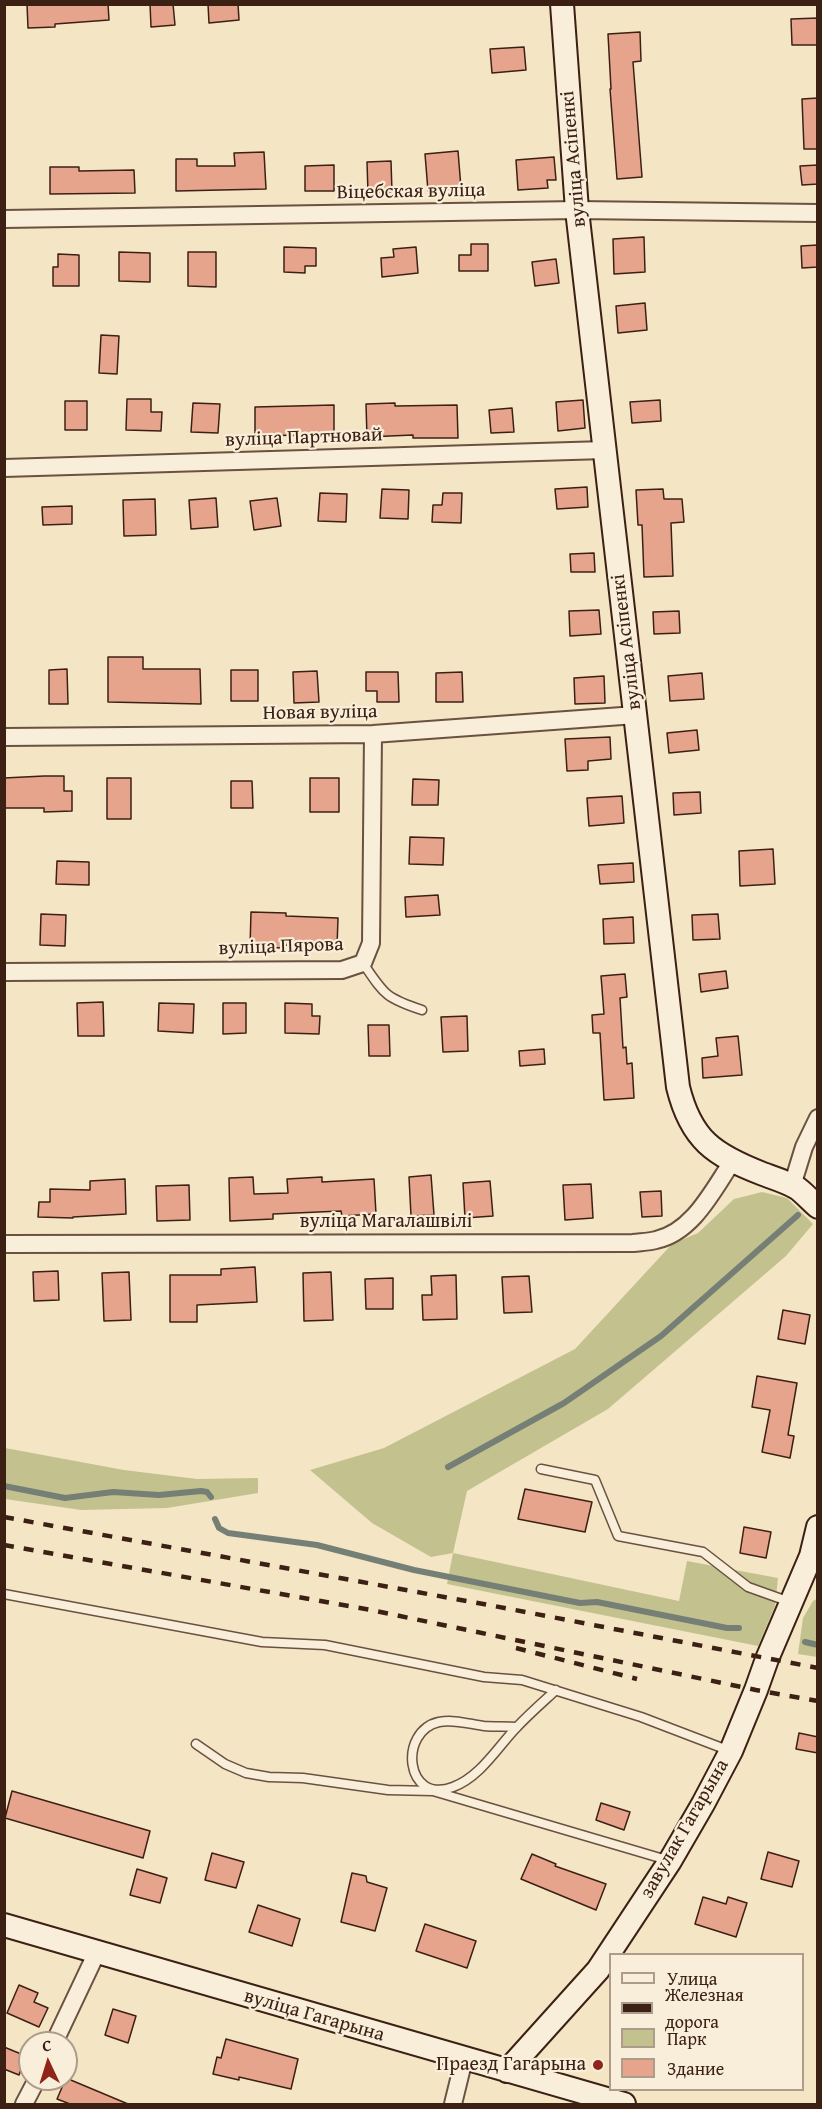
<!DOCTYPE html>
<meta charset="utf-8">
<style>
body{margin:0}
#map{position:relative;width:822px;height:2109px;overflow:hidden;background:#f4e5c5;font-family:"Gentium Book Plus",serif}
canvas{display:block}
.frame{position:absolute;inset:0;border:6px solid #3c2014;pointer-events:none}
.legend{position:absolute;left:609px;top:1953px;width:195px;height:138px;box-sizing:border-box;background:#f8eed9;border:2px solid #ad9c8a;margin:0;padding:8px 10px;list-style:none;font-size:18px;color:#3c2014}
.legend li{display:flex;align-items:center;gap:12px;height:30px}
.legend b{width:30px;border:2px solid #ad9c8a}
.north{position:absolute;left:18px;top:2031px;width:60px;height:60px;box-sizing:border-box;background:#f8eed9;border:2px solid #ad9c8a;border-radius:50%;rotate:356deg;font-size:16px;font-weight:700;line-height:24px;text-align:center;color:#3c2014}
.north::after{content:'';display:block;margin:auto;width:21px;height:27px;background:#8f2418;clip-path:polygon(50% 0,100% 100%,50% 72%,0 100%)}
</style>
<div id="map">
<canvas width="822" height="2109"></canvas>
<div class="frame"></div>
<ul class="legend">
<li><b style="height:8px;background:#f8eed9"></b>Улица</li>
<li><b style="height:8px;background:#3c2014"></b>Железная дорога</li>
<li><b style="height:16px;background:#c3c28f"></b>Парк</li>
<li><b style="height:16px;background:#e7a48d"></b>Здание</li>
</ul>
<div class="north">С</div>
</div>
<script>
const ctx = document.querySelector('canvas').getContext('2d');
ctx.lineJoin = 'round';
function paint(path, color) { ctx.fillStyle = color; ctx.fill(path, 'evenodd'); }
function trace(path, color, width, dash) { ctx.strokeStyle = color; ctx.lineWidth = width; ctx.lineCap = dash ? 'butt' : 'round'; ctx.setLineDash(dash || []); ctx.stroke(path); }
function drawText(font, color, halo, rows, align = 'center') {
  ctx.font = font + ' "Gentium Book Plus",serif'; ctx.lineWidth = 4.5; ctx.setLineDash([]); ctx.textBaseline = 'middle'; ctx.strokeStyle = halo; ctx.fillStyle = color; for (const [text, x, y, turn = 0] of rows) {
    ctx.save(); ctx.translate(x, y); ctx.rotate((+turn || 0) * Math.PI / 180); ctx.textAlign = isNaN(turn) ? turn : align; if (halo) ctx.strokeText(text, 0, 0); ctx.fillText(text, 0, 0); ctx.restore();
  }
}
const green = new Path2D(`
 M762,1192L787,1198L813,1224L786,1256L608,1409L467,1491L453,1553L679,1601L687,1561L778,1578L775,1606L758,1646L447,1584L453,1553L431,1557L372,1523L310,1470L384,1448L575,1349L672,1244L698,1233L734,1199Z
 M5,1448L124,1470L197,1479L258,1478V1493L167,1508L81,1510L5,1499Z
 M817,1599H818L817,1657L798,1654L803,1618L813,1601Z`);
const stream = new Path2D(`
 M448,1467L564,1403L661,1336L798,1215
 M4,1486L65,1498L113,1492L159,1495L201,1491L207,1492L211,1497
 M215,1519L219,1528L228,1533L317,1545L414,1570L580,1603L597,1602L727,1628H739
 M805,1642L818,1645`);
const building = new Path2D(`
 M27,4H108L109,20L55,24V27L28,28Z
 M150,4H173L175,25L151,27Z
 M208,4H238L239,20L209,23Z
 M818,18V45H792L791,19Z
 M640,32L641,61L633,62L642,177L617,179L610,89H611L608,34Z
 M524,47L526,70L492,73L490,49Z
 M818,98V149H804L802,99Z
 M458,151L461,188L428,191L425,154Z
 M264,152L266,189L176,191V159H197V166H235L234,153Z
 M554,157L556,180H547L548,188L518,190L516,160Z
 M391,161L392,192L368,193L367,162Z
 M334,165V191H305V166Z
 M818,165V184L802,185L800,166Z
 M50,167H79V171L134,170L135,193L50,194Z
 M644,237L645,272L614,274L613,239Z
 M471,244H488V271H459V255H471Z
 M818,245V267L802,268L801,246Z
 M284,247L316,248V266H305V273L284,272Z
 M416,247L418,273L382,277L381,258L394,257L393,249Z
 M119,252L150,253V282L119,281Z
 M188,252H216V287L188,286Z
 M58,254L79,255V286H53V267H58Z
 M556,259L559,283L535,286L532,262Z
 M645,303L647,330L618,333L616,306Z
 M101,335L119,336L117,374L99,373Z
 M127,399H151V412H162L161,431L126,430Z
 M583,400L585,428L558,431L556,402Z
 M660,400L661,421L632,423L630,402Z
 M65,401H87V430H65Z
 M193,403L220,404L218,433L191,432Z
 M395,403V406L457,405L458,438H413V435L367,437L366,404Z
 M334,405V436L255,435V407Z
 M512,408L514,432L491,433L489,410Z
 M587,487L588,507L557,509L555,489Z
 M382,489L409,490L408,519L380,518Z
 M663,489L664,499H682L684,522L671,523L673,576L644,577L642,525H638L636,490Z
 M320,493L347,494L346,522L318,521Z
 M443,493H462L461,523L432,522L433,505H442Z
 M216,498L218,527L191,529L189,500Z
 M277,498L281,526L254,530L250,501Z
 M155,499L156,535L124,536L123,500Z
 M72,506V524L43,525L42,507Z
 M594,553L595,572H571L570,554Z
 M599,610L601,634L570,636L569,611Z
 M679,611L680,633L654,634L653,612Z
 M108,657H143V669H200L201,704L108,702Z
 M67,669L68,704H49V670Z
 M231,670H258V701H231Z
 M317,671L319,702L294,703L293,672Z
 M366,672H398L399,702H377V691H366Z
 M462,672L463,702H436V673Z
 M702,673L704,699L670,701L668,676Z
 M604,676L605,703L575,704L574,678Z
 M697,730L699,750L669,753L667,733Z
 M610,737L611,759L588,761V770L567,771L565,739Z
 M44,776H64V791H72V811L44,812V808H4V778Z
 M107,778H131V819H107Z
 M310,778H339V812H310Z
 M413,779L439,780L438,805H412Z
 M231,781H252L253,808H231Z
 M700,792L701,813L674,815L673,793Z
 M622,796L624,823L589,826L587,798Z
 M410,837L444,838L443,865L409,864Z
 M773,849L775,884L740,886L739,851Z
 M57,861L89,862V885L56,884Z
 M633,863L634,882L600,884L598,865Z
 M438,895L440,915L406,917L405,897Z
 M251,912L286,913V916L338,918L337,947L285,945V948L250,947Z
 M41,914L66,915L65,946L40,945Z
 M718,914L720,939L693,940L692,915Z
 M633,917L634,943L604,944L603,919Z
 M726,971L728,988L701,992L699,974Z
 M625,974L627,997L620,998L623,1048L626,1047L627,1064L632,1063L634,1098L604,1100L600,1033H593L592,1015L604,1014L601,976Z
 M103,1002L104,1036H78L77,1003Z
 M159,1003L194,1004L193,1033L158,1031Z
 M223,1003H246V1033L223,1034Z
 M285,1003L312,1004V1016H320L319,1034L285,1033Z
 M467,1016L468,1051L443,1052L441,1017Z
 M368,1025H389L390,1056H369Z
 M738,1036L742,1075L703,1078L702,1058L718,1056L716,1038Z
 M544,1049L545,1064L520,1066L519,1051Z
 M431,1175L434,1215L411,1216L409,1177Z
 M253,1177L254,1194L288,1193L287,1179L322,1177V1182L374,1179L376,1214L342,1216L341,1211L273,1214V1219L230,1221L229,1178Z
 M125,1179L126,1214L73,1217V1218L38,1217L39,1202H50V1189L90,1190V1181Z
 M490,1181L493,1216L465,1218L463,1183Z
 M591,1184L593,1218L565,1220L563,1185Z
 M189,1185L190,1220L157,1221L156,1186Z
 M661,1191L662,1216L642,1217L640,1192Z
 M255,1267L257,1302L197,1305V1322H170V1275H221V1269Z
 M58,1271L59,1300L34,1301L33,1272Z
 M129,1272L131,1320L104,1321L102,1273Z
 M331,1272L333,1320L304,1321L303,1273Z
 M456,1275L457,1319L423,1320L422,1295H432L431,1276Z
 M529,1276L532,1312L504,1313L502,1277Z
 M393,1278V1309H366L365,1279Z
 M783,1310L810,1315L805,1344L778,1339Z
 M757,1376L797,1383L788,1435L794,1436L790,1458L762,1452L770,1410L752,1407Z
 M525,1489L592,1502L585,1532L518,1519Z
 M744,1527L771,1532L766,1558L740,1553Z
 M799,1733L818,1737V1753L796,1749Z
 M12,1791L150,1831L143,1858L5,1818Z
 M601,1803L630,1812L624,1830L596,1820Z
 M768,1852L799,1861L792,1887L761,1879Z
 M212,1853L244,1862L236,1888L205,1880Z
 M532,1854L556,1864L555,1866L606,1884L596,1910L521,1879Z
 M137,1869L167,1878L160,1903L130,1895Z
 M352,1873L366,1876L367,1882L387,1888L375,1931L341,1922Z
 M703,1897L726,1904L728,1897L747,1903L736,1937L695,1924Z
 M258,1905L300,1919L292,1946L249,1932Z
 M425,1924L476,1941L467,1968L416,1951Z
 M19,1985L38,1993L34,2002L48,2008L39,2027L7,2013Z
 M113,2009L136,2016L128,2043L105,2035Z
 M226,2039L298,2059L291,2089L239,2077V2080L213,2074L217,2057L221,2058Z
 M4,2047L26,2056L19,2075L4,2069Z
 M66,2078L128,2104H70L57,2099Z`);
const lane = new Path2D(`
 M363,963C384,994 385,998 422,1010
 M541,1469L595,1480L618,1536L703,1552L748,1587L790,1602
 M4,1594L262,1642L325,1645L484,1677L522,1680L641,1717L730,1751
 M517,1727C506,1726 495,1727 484,1726C469,1724 454,1719 439,1722C398,1731 405,1805 453,1787C480,1777 497,1748 516,1728C529,1714 543,1702 556,1690
 M196,1744L225,1764L246,1773L269,1777L303,1778L388,1790L433,1791L667,1860`);
const street = new Path2D(`
 M4,219L577,210L818,213
 M4,468L605,450
 M4,737L373,734L636,715
 M4,972L342,970L363,963L371,943L373,734
 M792,1186L804,1147L818,1118
 M4,1244L633,1243C641,1242 649,1242 656,1240C693,1232 713,1190 732,1162
 M54,2043L97,1952
 M24,2104L37,2079
 M453,2104L464,2059`);
const secondary = new Path2D(`
 M562,4L577,210L678,1087C691,1140 714,1155 763,1174C774,1178 787,1182 797,1188C804,1193 811,1201 818,1207
 M4,1925L624,2104
 M507,2071L598,1970L670,1861L703,1804L731,1751L756,1690L767,1659L811,1556L818,1527`);
const rail = new Path2D(`
 M4,1517L494,1606L818,1668
 M4,1545L371,1610L756,1690L818,1701
 M516,1648L637,1679`);
const markers = [
 [598,2065,6,"#8f2418"]
];
const streetNames = [
 ["вуліца Асіпенкі",574,159,-95],
 ["Віцебская вуліца",411,192,-1],
 ["вуліца Партновай",304,438,-2],
 ["вуліца Асіпенкі",627,642,-97],
 ["Новая вуліца",320,713,-1],
 ["вуліца Пярова",281,947,-2],
 ["вуліца Магалашвілі",386,1222],
 ["завулак Гагарына",685,1829,-60],
 ["вуліца Гагарына",314,2016,16]
];
const poiNames = [
 ["Праезд Гагарына",586,2065]
];
paint(green, '#c3c28f');
trace(stream, '#767f76', 6);
paint(building, '#e7a48d');
trace(building, '#3c2014', 1.5);
trace(lane, '#6a5140', 11);
trace(street, '#6a5140', 20);
trace(secondary, '#3c2014', 26);
trace(lane, '#f8eed9', 8);
trace(street, '#f8eed9', 16);
trace(secondary, '#f8eed9', 22);
trace(rail, '#3c2014', 4.5, [10, 10]);
for (const [x, y, r, color] of markers) { const dot = new Path2D(); dot.arc(x, y, r, 0, 2 * Math.PI); ctx.fillStyle = color; ctx.fill(dot); trace(dot, '#f8eed9', 2); }
drawText('20px', '#3c2014', '#f8eed9', streetNames);
drawText('20px', '#3c2014', '#f8eed9', poiNames, 'right');
</script>
